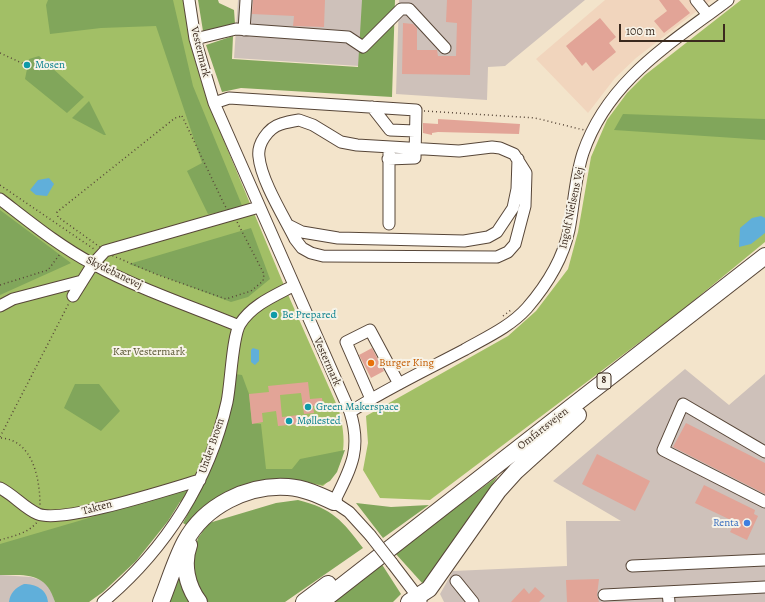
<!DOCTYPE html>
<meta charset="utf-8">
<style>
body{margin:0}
#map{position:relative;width:765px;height:602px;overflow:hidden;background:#f3e4cb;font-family:Alegreya,serif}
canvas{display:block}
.scale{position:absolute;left:619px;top:24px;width:106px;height:18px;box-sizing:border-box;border:2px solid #3b2a1e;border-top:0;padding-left:5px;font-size:12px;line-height:14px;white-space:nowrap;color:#3b2a1e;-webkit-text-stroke:3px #f7f3e8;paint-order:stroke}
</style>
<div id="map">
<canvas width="765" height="602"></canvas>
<div class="scale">100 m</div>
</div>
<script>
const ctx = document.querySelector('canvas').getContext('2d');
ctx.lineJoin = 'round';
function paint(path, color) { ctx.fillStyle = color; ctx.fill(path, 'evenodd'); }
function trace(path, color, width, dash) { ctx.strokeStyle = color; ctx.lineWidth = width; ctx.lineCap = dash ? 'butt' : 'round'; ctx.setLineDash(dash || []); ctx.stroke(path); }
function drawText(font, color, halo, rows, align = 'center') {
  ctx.font = font + ' Alegreya,serif'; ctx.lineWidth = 4; ctx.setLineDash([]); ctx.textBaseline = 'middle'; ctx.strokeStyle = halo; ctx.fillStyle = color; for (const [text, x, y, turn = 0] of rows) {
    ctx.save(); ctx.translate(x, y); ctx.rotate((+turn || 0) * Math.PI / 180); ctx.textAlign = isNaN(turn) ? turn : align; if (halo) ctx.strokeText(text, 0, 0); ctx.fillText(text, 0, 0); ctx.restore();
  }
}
const built = new Path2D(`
 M605,0H711L636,58L615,78L588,113L536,59Z`);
const industrial = new Path2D(`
 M238,0H363L359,66L234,58Z
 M399,0H585L505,66L488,67L487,100L396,94Z
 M685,369L729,405L765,374V602H444L440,594L453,571L567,566L566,521H621L553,481Z
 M0,575L31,577L44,581L51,589L55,602H0Z`);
const green = new Path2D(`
 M0,0H183L194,57L207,100L286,290L339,410C346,438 348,466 323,486L287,478L204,505L168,500L0,548Z
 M741,0H765V242L681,311L430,500L380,498L363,470L368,443L366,416L508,336L536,311L568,269L578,232L591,157L607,120L627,93L645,75Z`);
const forest = new Path2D(`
 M48,0H173L193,86L243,208L208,214L187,171L202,163L156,26L101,28L50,34L46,5Z
 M198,0H218L219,3L234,10L235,24L203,31Z
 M362,0H395L392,97L241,88L222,92L206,45L233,36L232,59L358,67Z
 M39,56L84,97L67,113L25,79L29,59Z
 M89,101L106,135H104L72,118Z
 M623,114L765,119V140L614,130Z
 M0,210L71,263L0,295Z
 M251,228L270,279L248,297L231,302L129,264Z
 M235,374L242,375L249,394L252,423L261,424L266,469H292L300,459L345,450L337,472L330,481L322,485L301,481L274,480L188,526L183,523L208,476L220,442Z
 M75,384H99L120,411L101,431L64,408Z
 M498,476L423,584L395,553Z
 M188,489L168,521L136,561L103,592L89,602H55C46,572 27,575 0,575V544Z
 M298,500C333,509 342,520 363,548L285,602H208L195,587L191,562L198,538L209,523L276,503Z
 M356,503L391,507L429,505L383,538Z
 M381,563L401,594L393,602H331Z
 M177,573L190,602H166Z`);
const water = new Path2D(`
 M49,178L54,184L47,196L36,195L30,190L38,180Z
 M761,216L765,218V233L751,244L739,247L740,228L752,218Z
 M253,348L259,350V361L255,365L251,362V350Z
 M24,584C35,584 47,589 48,602H9C10,593 15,588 24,584Z`);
const building = new Path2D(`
 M253,0H325L324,27L293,26L294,16L252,14Z
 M447,0H472L470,75L402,74L403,23L413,24L417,28V50H437L438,56H456L457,23L446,22Z
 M659,0H679L690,13L664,33L654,21L667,11Z
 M600,18L616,37L609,43L616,52L593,71L586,62L582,66L566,46Z
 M438,119L520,124L519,134L438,132L432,133V135L423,133V123L438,124Z
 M372,348L384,371L371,378L359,355Z
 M308,382L310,399L322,398L323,405L313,406L314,413L304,414L301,393L280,395L282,417L299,415L300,424L278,426L276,411L262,413L263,422L252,424L249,394L269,392L268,386Z
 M686,423L765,463V494L673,447Z
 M597,454L650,481L635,511L582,484Z
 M704,485L755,510L754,514L758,516L747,540L730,532L735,522L695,503Z
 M599,579L597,595L599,602H567L566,580Z
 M535,587L545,596L539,602H511L524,588L529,594Z`);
const path = new Path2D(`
 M0,53L24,64
 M424,111L535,118L584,130
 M182,116L225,206L235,218L264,274L263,281L251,291L226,299L158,275L111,255L58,217L57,212L175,118Z
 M0,185L94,249
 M0,285L48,270L60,254
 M503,316L511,310
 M0,437L69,303
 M1,438C33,440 40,479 40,506
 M0,540C13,536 29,533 37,522`);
const minor = new Path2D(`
 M189,0L195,39L214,103L350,412C362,449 351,468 334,502L349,512L370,535
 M696,0L708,15
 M244,30L246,0
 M195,39L236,29L348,37L363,47L401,9H409L445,48
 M214,103L229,98L416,110L415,158L388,159
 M372,107L390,130L415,131
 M299,120L313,125L341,142L357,145L459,151L492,147L500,148L514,154L526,173L525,206L515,244L508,252L497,257L323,256L311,253L302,248L295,239C284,217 261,180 259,157C257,144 268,128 281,124C287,122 293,121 299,120Z
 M389,153V224
 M0,199C30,222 59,246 93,264C139,289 190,306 239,326
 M288,225L302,232L338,238L464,241L488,237L497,232L513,208L517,189L518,159
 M73,296L93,264L105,251L259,207
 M0,306L13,299L82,281
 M371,399L346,342L370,330L399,384
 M350,412C386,389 426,370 464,350C485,338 510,327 527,308C546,286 563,259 569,230C574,205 575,177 583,153C608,80 670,44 728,0
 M765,452L683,404L663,450L765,502
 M0,488C14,495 24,508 38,514C63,524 169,489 200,480
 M392,563L421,601
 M632,566L765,560
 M456,581L473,602
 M668,592L669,602
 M604,595L765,587
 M103,602C166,549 209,481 227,402C231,383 232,337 240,324C252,305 274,296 293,286`);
const highway = new Path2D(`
 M189,545C182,564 187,586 199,602
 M161,602C169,582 175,561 185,542C204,506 248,484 288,487C304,488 319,495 334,502
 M304,602L328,584
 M321,602L765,256
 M409,602L429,589L498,491L516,471L578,415`);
const minorBridge = new Path2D(`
 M370,535L392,563`);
const markers = [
 [27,65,4,"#0f9aa8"],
 [274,315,4,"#0f9aa8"],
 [371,363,4,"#e8710a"],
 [308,407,4,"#0f9aa8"],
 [289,421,4,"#0f9aa8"],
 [747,523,4,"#3f7fe0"]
];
const shields = [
 [604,381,14]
];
const shieldNames = [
 ["8",604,381]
];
const streetNames = [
 ["Vestermark",200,52,76],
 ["Ingolf Nielsens Vej",572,208,-78],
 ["Skydebanevej",114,273,26],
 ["Vestermark",327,362,66],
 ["Omfartsvejen",543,429,-38],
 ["Under Broen",212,446,-71],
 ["Takten",97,508,-15]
];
const cultureNames = [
 ["Mosen",35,65],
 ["Be Prepared",282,315],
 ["Green Makerspace",316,407],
 ["Møllested",297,421]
];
const parkNames = [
 ["Kær Vestermark",149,352]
];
const foodNames = [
 ["Burger King",379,363]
];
const shopNames = [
 ["Renta",739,523]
];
paint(built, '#f1d5bd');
paint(industrial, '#cec1ba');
paint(green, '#a2bf66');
paint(forest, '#81a65b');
paint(water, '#60afda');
paint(building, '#e2a497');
trace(minor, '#574638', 13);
trace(highway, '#574638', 18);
trace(path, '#574638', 1.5, [1, 3]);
trace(minor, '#fff', 11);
trace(highway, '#fff', 16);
trace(minorBridge, '#574638', 13, []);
trace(minorBridge, '#fff', 11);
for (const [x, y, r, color] of markers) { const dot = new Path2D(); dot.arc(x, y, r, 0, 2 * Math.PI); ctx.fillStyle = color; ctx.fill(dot); trace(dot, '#f7f3e8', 1.5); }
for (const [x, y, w] of shields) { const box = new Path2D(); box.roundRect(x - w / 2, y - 8, w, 16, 3); ctx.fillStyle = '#f7f3e8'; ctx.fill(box); trace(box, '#3b2a1e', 1); }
drawText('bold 10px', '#3b2a1e', null, shieldNames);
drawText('11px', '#3b2a1e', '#f7f3e8', streetNames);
drawText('11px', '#0d838f', '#f7f3e8', cultureNames, 'left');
drawText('11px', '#5a5734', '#f7f3e8', parkNames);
drawText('11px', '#c56008', '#f7f3e8', foodNames, 'left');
drawText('11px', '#366cbe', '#f7f3e8', shopNames, 'right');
</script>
